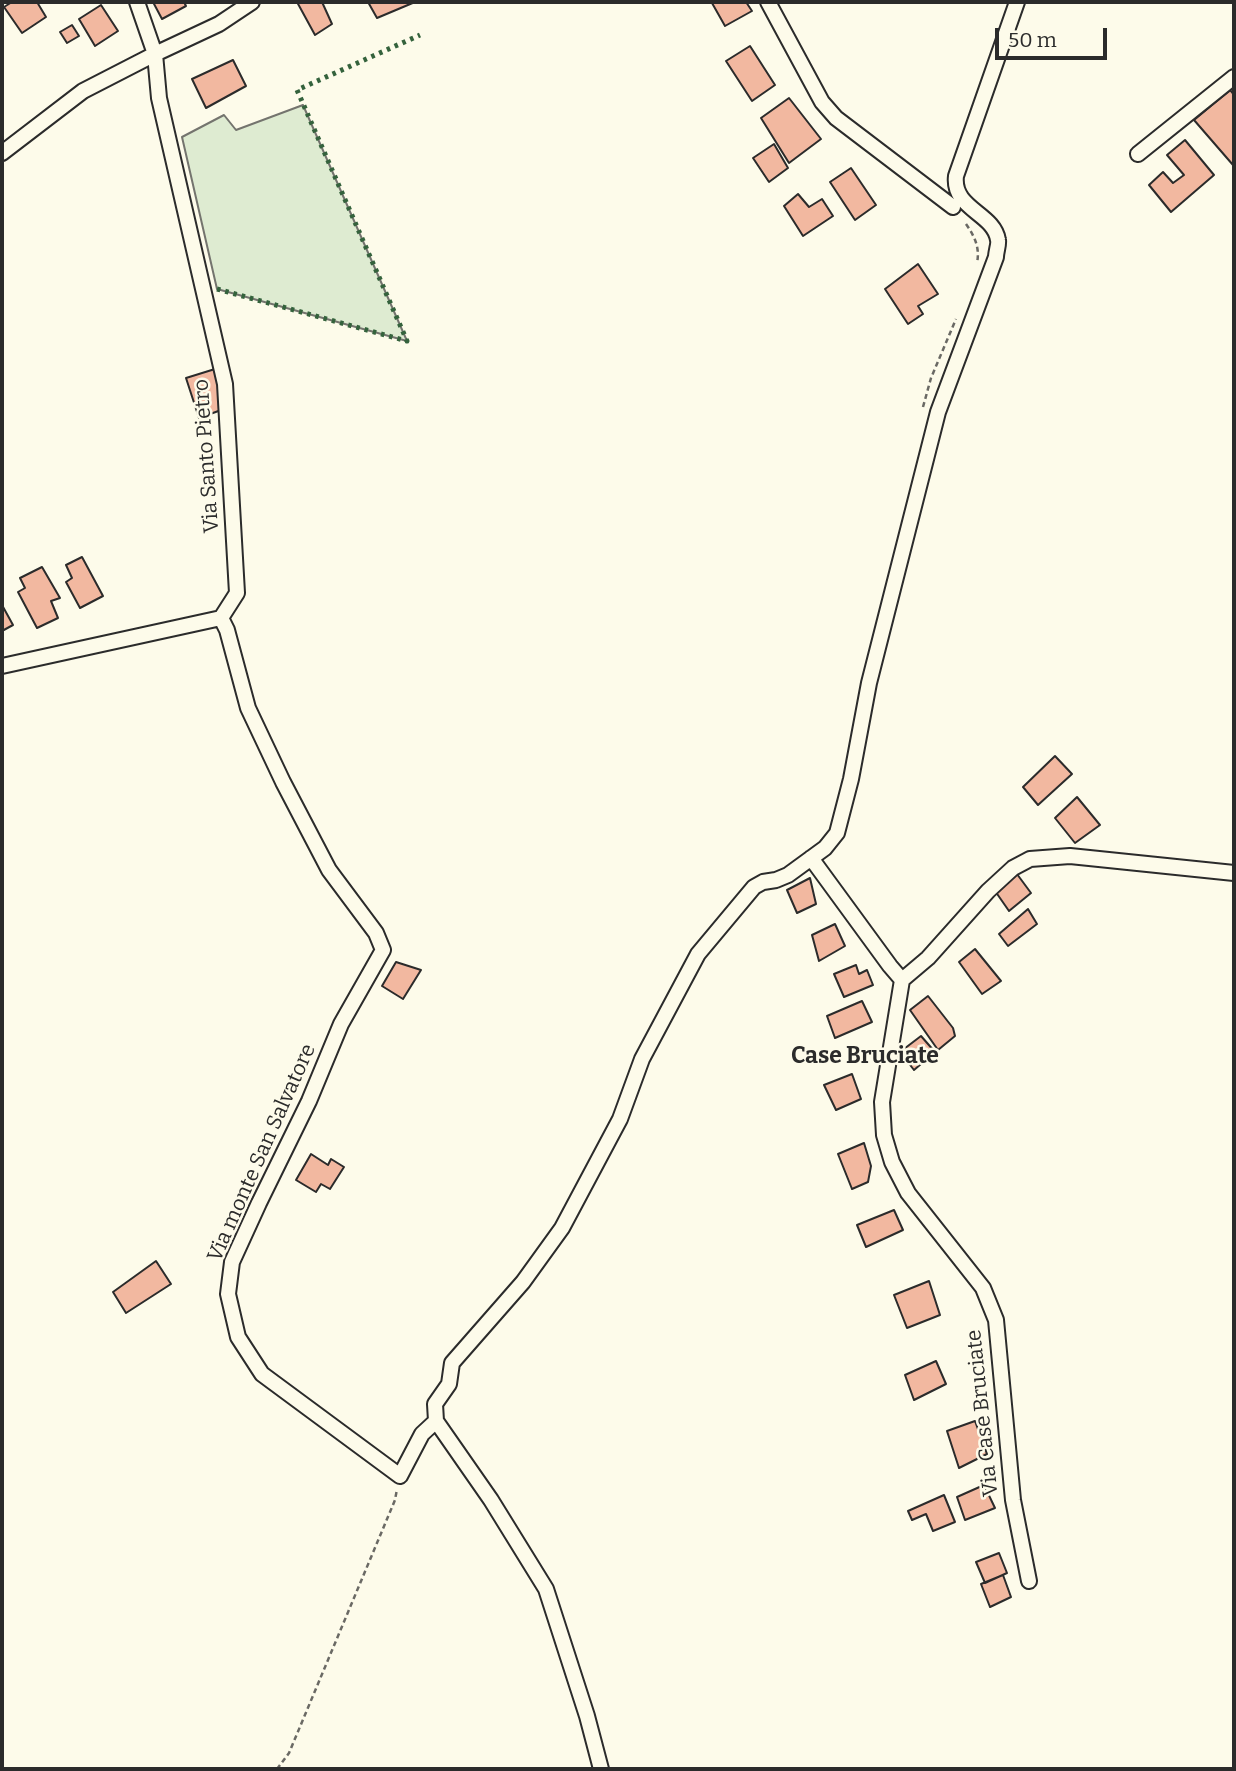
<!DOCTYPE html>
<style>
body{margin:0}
#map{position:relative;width:1236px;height:1771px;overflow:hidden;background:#fdfbea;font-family:Bitter,serif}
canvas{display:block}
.frame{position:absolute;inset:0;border:4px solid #2b2b2b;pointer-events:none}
.scale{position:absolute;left:995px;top:28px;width:112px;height:32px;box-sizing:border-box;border:4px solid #2b2b2b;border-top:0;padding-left:9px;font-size:21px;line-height:24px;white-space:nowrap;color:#2b2b2b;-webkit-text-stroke:5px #fdfbea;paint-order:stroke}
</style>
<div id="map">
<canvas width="1236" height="1771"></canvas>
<div class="frame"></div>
<div class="scale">50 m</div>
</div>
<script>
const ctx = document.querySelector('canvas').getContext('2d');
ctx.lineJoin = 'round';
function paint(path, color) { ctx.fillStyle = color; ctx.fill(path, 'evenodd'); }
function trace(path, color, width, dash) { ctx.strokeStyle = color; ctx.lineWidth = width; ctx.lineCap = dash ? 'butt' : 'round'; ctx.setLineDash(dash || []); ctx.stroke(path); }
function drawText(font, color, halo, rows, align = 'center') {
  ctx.font = font + ' Bitter,serif'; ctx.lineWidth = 5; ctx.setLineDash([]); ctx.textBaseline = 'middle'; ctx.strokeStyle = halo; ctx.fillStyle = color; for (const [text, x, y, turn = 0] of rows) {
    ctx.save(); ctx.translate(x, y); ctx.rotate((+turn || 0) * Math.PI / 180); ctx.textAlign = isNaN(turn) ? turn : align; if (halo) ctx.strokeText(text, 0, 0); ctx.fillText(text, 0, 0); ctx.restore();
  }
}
const green = new Path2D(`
 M303,105L407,341L217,289L182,137L224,115L236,130Z`);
const building = new Path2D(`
 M12,2H37L46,17L22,33L4,7Z
 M153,2H184L186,6L162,19Z
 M297,2H322L332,24L315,35Z
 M368,2H415L377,18Z
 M746,2L752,11L725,26L712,3Z
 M101,5L118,31L95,46L79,19Z
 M72,25L79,36L67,43L60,32Z
 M750,46L775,85L752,101L726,61Z
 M233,60L246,86L206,108L192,79Z
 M1230,90L1234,95L1233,165L1194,120Z
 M789,98L821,139L789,163L761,118Z
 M1185,140L1214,175L1171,212L1149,185L1163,172L1173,183L1184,175L1167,155Z
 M774,144L788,168L769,182L753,158Z
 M851,168L876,205L855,220L830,182Z
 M798,194L809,207L822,199L833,216L803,236L784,206Z
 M918,264L938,294L918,306L923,314L908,324L885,289Z
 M215,369L224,409L199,418L186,378Z
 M82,557L103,596L80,608L66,582L72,578L66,565Z
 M42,567L60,598L51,601L58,618L37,628L18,592L25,588L20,578Z
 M2,605L13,625L2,631Z
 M1055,756L1072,774L1038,805L1023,787Z
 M1077,797L1100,825L1075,843L1055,818Z
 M1014,870L1031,893L1009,911L993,888Z
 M810,878L816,904L797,913L787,890Z
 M1028,909L1037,924L1008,946L999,934Z
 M835,924L845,946L819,961L812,935Z
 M975,949L1001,981L982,994L959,962Z
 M396,962L421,970L403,999L382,986Z
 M856,965L859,974L867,970L873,985L844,997L834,974Z
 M928,996L953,1028L955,1036L938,1050L910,1010Z
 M862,1001L872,1022L835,1038L827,1016Z
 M921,1036L935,1052L914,1070L900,1052Z
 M852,1074L861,1099L836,1110L824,1085Z
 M864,1143L871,1166L868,1182L852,1189L838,1154Z
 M311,1154L328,1165L331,1159L344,1167L330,1189L321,1184L316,1192L296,1180Z
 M894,1210L903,1230L866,1247L857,1225Z
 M156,1261L171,1284L126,1313L113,1292Z
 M929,1281L940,1315L907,1328L894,1295Z
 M936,1361L946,1384L914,1400L905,1375Z
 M975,1421L987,1454L959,1468L947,1431Z
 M984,1485L995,1508L965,1520L957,1497Z
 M944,1495L955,1522L933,1531L926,1514L912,1520L908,1511Z
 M999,1553L1007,1573L985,1583L976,1562Z
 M1003,1575L1011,1597L990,1607L981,1584Z`);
const path = new Path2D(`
 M966,224C975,237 980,248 977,263
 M923,407L931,378L956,319
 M277,1769L289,1753L395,1500L397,1489`);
const street = new Path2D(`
 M768,2L822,102L836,118L953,207
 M2,153L83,91L155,54L137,2
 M1138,154L1234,77
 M221,618L227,630L248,708L283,782L329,870L376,933L383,950L341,1024L309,1101L259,1203L232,1262L228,1294L238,1337L262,1374L400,1476L422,1434L436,1421
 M2,666L221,618L237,593L225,384L159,98L155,54L219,24L252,2
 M811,858L890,966L902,980
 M436,1421L435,1404L449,1384L452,1363L523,1282L562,1228L620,1119L642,1059L698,954L754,887L763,882L776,880L788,875L825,848L837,833L851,779L869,683L938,412L996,257C996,252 999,244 998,240C994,213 952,209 956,176L1017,2
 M436,1421L491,1500L546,1589L587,1716L601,1769
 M1029,1581L1013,1500L996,1320L983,1288L908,1193L892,1162L884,1135L882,1102L902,980L928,958L988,891L1013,868L1030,859L1070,856L1234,873`);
const hedge = new Path2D(`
 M217,289L407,341L297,90L420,35`);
const streetNames = [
 ["Via Santo Pietro",207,456,-94],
 ["Via monte San Salvatore",262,1153,-66],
 ["Via Case Bruciate",983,1413,-96]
];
const neighbourhoodNames = [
 ["Case Bruciate",865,1057]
];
paint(green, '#deebd1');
trace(green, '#74746e', 2);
paint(building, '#f2b8a0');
trace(building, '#2b2b2b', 2);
trace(street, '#2b2b2b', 18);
trace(path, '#6a6964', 2.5, [5, 3.5]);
trace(street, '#fdfbea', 14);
trace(hedge, '#34623c', 5, [3.5, 5]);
drawText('21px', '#2b2b2b', '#fdfbea', streetNames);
drawText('bold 23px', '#2b2b2b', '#fdfbea', neighbourhoodNames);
</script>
